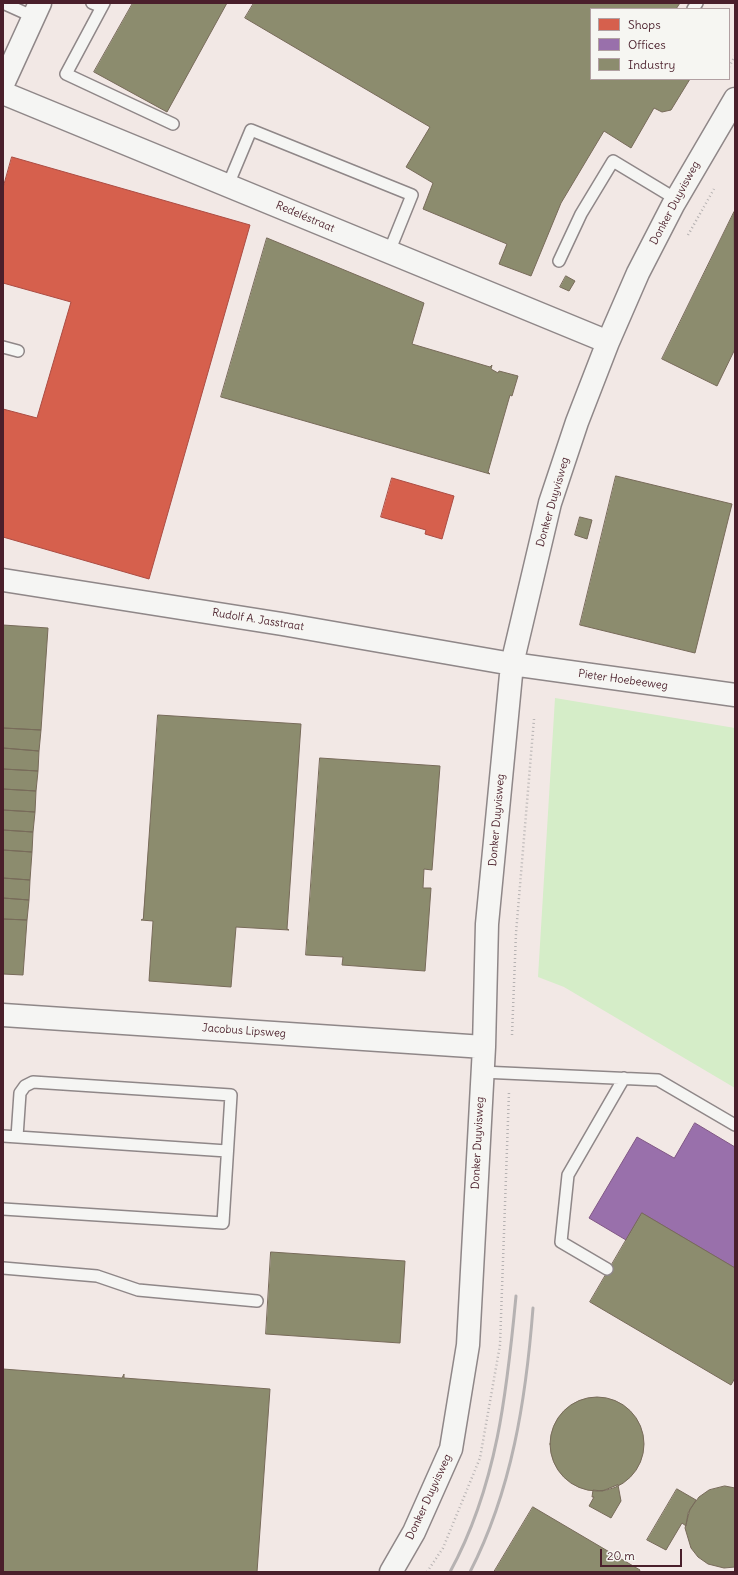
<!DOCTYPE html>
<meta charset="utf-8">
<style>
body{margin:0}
#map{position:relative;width:738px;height:1575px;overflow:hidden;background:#f5f5f3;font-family:Delius,sans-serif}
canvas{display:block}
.frame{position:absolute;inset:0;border:4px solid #4a1f2b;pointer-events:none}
.legend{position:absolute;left:590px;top:8px;width:140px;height:72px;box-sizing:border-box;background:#f6f6f2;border:1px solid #b1a0a2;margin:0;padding:5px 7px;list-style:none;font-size:12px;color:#4a1f2b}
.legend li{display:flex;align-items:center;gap:8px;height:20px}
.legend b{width:20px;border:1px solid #b1a0a2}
.scale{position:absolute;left:600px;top:1549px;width:82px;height:18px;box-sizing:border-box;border:2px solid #4a1f2b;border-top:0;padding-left:5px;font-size:12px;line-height:14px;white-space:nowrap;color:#4a1f2b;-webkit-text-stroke:3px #f6f6f2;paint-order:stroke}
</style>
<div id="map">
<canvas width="738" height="1575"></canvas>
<div class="frame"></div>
<ul class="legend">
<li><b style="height:11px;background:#d6604d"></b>Shops</li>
<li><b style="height:11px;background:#9970ab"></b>Offices</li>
<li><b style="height:11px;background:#8c8c6e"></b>Industry</li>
</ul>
<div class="scale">20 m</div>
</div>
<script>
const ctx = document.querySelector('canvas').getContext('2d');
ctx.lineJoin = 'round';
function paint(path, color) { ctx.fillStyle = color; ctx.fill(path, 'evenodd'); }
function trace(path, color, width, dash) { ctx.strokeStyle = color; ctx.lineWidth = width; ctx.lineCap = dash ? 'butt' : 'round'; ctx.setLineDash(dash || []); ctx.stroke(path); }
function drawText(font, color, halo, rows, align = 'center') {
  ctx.font = font + ' Delius,sans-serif'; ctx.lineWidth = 4; ctx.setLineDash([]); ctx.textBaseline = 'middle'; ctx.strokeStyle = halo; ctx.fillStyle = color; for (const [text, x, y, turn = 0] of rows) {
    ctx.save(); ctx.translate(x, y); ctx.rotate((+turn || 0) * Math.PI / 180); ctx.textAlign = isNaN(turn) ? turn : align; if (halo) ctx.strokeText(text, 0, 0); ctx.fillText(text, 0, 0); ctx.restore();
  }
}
const built = new Path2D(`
 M3,3H735V1572H3ZM591,9H729V79H591Z`);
const green = new Path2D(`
 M555,698L735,728V1088L564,987L538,977Z`);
const shops = new Path2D(`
 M12,157L250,225L149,579L3,537V409L37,418L71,302L3,283V188Z
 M392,478L454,496L442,539L425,534L426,530L381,517Z`);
const offices = new Path2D(`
 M695,1123L735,1147V1268L642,1213L626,1240L589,1218L637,1137L674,1158Z`);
const industry = new Path2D(`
 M133,3H227L167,112L94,72Z
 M254,3H680L676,9H591V79H690L671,110L662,112L654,108L631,148L604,131L561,203L531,276L499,264L507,244L423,209L433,183L406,167L430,127L245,18Z
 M734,212L735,349L717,386L662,359Z
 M267,238L424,303L412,344L490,367L492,365L491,369L498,373L499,371L518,376L512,396L510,395L488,472L490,474L221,397Z
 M566,276L575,281L569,291L560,287Z
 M616,476L732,504L695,653L580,625Z
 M580,517L592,520L587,539L575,535Z
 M3,625L48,628L41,730L3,728Z
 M158,715L301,724L287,929L289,930L236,927L231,987L149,981L153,921L141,920L143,919Z
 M3,728L41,730L39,751L3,748Z
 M3,748L39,751L38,771L3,769Z
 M320,758L440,766L432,870L424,869L423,888H431L425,971L342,965L343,957L306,955Z
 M3,769L38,771L36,791L3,789Z
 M3,789L36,791L35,812L3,810Z
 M3,810L35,812L33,832L3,830Z
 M3,830L33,832L32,852L3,850Z
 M3,850L32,852L30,880L3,878Z
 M3,878L30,880L29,900L3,898Z
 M3,898L29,900L27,920L3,919Z
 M3,919L27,920L23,975L3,974Z
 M642,1213L735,1268V1378L731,1385L590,1302Z
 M271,1252L405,1261L400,1343L266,1334Z
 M3,1369L122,1378L124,1374V1378L270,1389L257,1572H3Z
 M550 1444a47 47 0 1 1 94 0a47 47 0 1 1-94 0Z
 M618,1485L621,1501L611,1518L589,1506L594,1497H592L593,1490L602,1491Z
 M725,1486L735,1488V1567L724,1568L708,1564L698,1557L691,1548L685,1528L690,1509L699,1497L709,1490Z
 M677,1489L696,1500L688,1513L686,1526L682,1523L666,1550L647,1540Z
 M533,1507L640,1570L639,1572H494Z`);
const path = new Path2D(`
 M729,67L735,56
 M688,235L714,189
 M512,1035L516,933L534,719
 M427,1572L443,1548L480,1458L500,1345L509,1092`);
const service = new Path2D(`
 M3,3L34,17
 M92,3L102,7
 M104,3L66,74L173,124
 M693,9L697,3
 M228,185L251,130L412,195L389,252
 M559,261L581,214L613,161L676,199
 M3,347L18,351
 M482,1072L658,1080L735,1125
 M3,1136L227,1151
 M3,1209L223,1223L231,1095L33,1082L25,1086L20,1093L17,1137
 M3,1268L97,1276L138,1290L257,1301
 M607,1269L561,1242L568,1175L624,1078`);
const minor = new Path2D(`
 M3,84L40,3
 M3,93L608,342
 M3,580L282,624L512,664L735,695
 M3,1015L484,1047
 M391,1572L414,1532L451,1449L468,1345L484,1047L487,924L512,664L550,503L577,422L608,342L638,273L673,205L735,99`);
const rail = new Path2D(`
 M450,1572C497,1486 507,1391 516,1296
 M470,1572C512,1490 526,1399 533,1308`);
const streetNames = [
 ["Donker Duyvisweg",675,203,-62],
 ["Redeléstraat",305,217,23],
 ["Donker Duyvisweg",553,502,-74],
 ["Rudolf A. Jasstraat",258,620,9],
 ["Pieter Hoebeeweg",623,680,8],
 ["Donker Duyvisweg",497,820,-85],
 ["Jacobus Lipsweg",244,1031,4],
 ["Donker Duyvisweg",478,1143,-87],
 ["Donker Duyvisweg",429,1497,-65]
];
paint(built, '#f2e8e5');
paint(green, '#d5edc8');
paint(shops, '#d6604d');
trace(shops, '#ac4c43', 1);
paint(offices, '#9970ab');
trace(offices, '#815885', 1);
paint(industry, '#8c8c6e');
trace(industry, '#786b5a', 1);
trace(service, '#8f8788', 14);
trace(minor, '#8f8788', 25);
trace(path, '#b6b2b2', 2.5, [1, 3]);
trace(service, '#f5f5f3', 11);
trace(minor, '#f5f5f3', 22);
trace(rail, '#b6b2b2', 3);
drawText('11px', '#4a1f2b', '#f6f6f2', streetNames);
</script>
